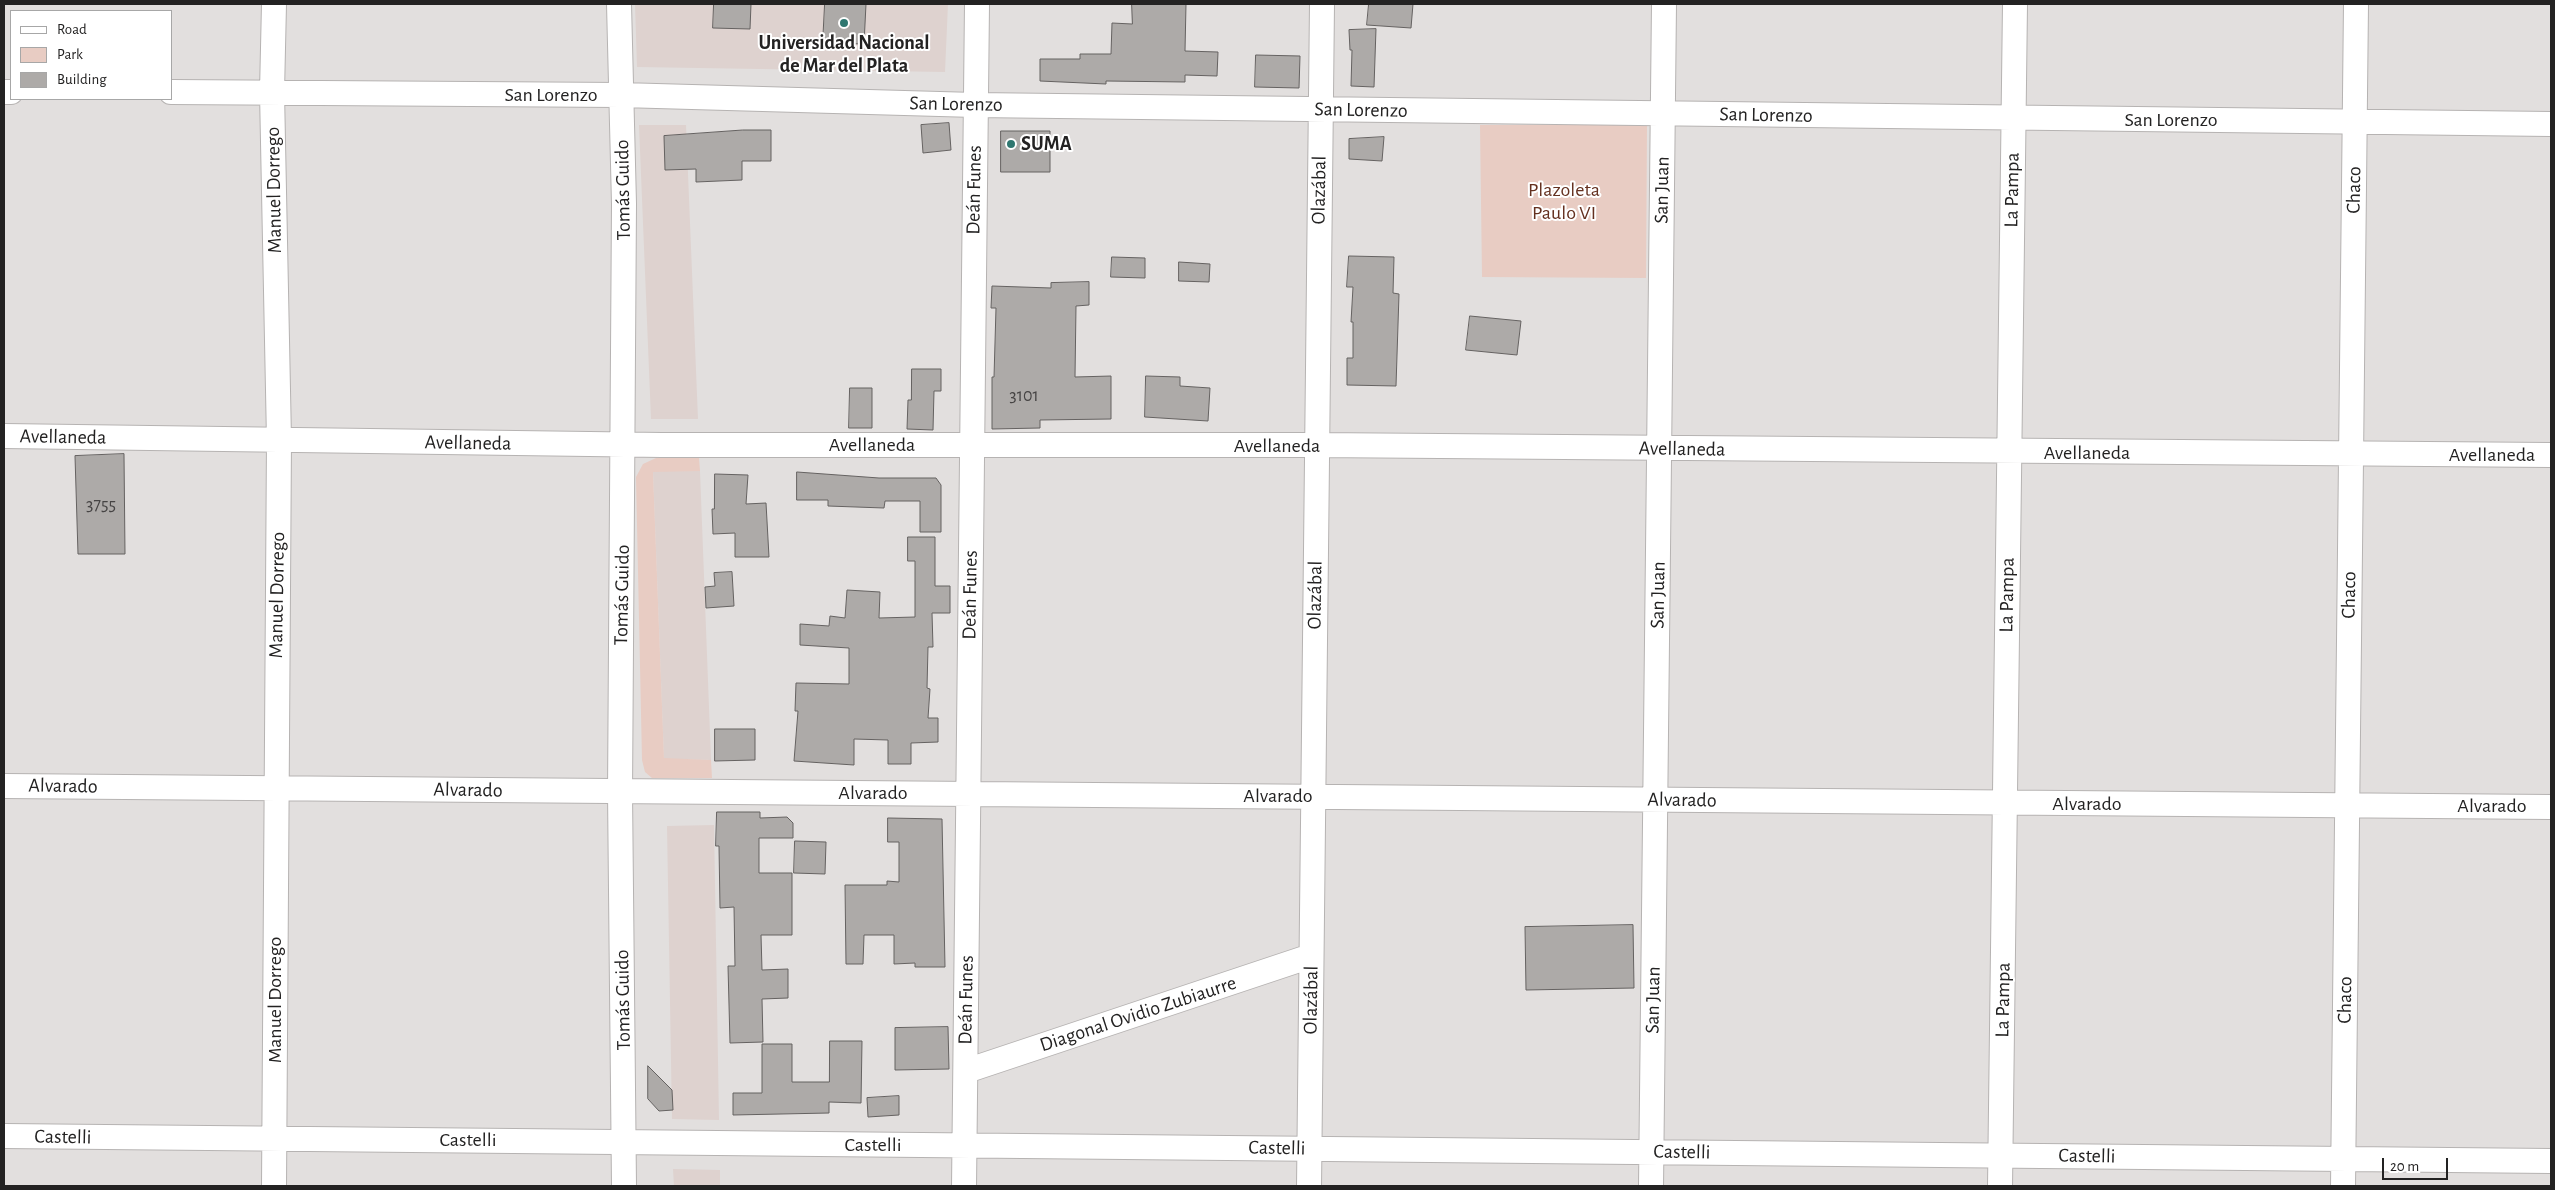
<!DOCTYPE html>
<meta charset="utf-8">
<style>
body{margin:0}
#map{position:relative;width:2555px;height:1190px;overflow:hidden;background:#e2dfde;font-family:"Alegreya Sans",sans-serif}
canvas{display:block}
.frame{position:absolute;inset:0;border:5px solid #232222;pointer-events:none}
.legend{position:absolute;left:10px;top:10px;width:162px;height:90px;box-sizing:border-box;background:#fff;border:1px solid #a7a7a7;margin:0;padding:6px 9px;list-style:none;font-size:15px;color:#232222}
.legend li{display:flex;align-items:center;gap:10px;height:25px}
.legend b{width:25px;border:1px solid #a7a7a7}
.scale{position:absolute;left:2382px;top:1158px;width:66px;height:22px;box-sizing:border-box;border:2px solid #232222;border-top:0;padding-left:6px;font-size:15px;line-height:18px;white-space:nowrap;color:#232222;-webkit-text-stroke:4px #fff;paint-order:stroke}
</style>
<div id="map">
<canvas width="2555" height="1190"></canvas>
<div class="frame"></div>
<ul class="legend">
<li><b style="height:6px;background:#fff"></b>Road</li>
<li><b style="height:14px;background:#e8ccc3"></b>Park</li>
<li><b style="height:14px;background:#adaaa8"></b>Building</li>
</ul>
<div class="scale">20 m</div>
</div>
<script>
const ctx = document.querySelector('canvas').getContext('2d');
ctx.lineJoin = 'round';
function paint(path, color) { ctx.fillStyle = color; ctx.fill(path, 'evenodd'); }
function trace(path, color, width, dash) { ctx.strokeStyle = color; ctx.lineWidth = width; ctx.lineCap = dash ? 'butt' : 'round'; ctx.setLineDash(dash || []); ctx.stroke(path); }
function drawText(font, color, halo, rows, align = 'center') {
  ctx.font = font + ' "Alegreya Sans",sans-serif'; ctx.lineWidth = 4; ctx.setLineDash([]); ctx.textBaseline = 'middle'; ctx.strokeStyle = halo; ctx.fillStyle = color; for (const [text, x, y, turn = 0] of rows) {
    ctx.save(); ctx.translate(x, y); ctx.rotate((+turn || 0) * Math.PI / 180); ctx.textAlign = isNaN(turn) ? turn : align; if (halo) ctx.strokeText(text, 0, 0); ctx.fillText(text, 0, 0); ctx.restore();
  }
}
const built = new Path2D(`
 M635,4H948L945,72L637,67Z
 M639,125H686L698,419H651Z
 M653,471H700L711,760L664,759Z
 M714,825L719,1120L672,1119L667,826Z
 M673,1169L720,1170V1186H674Z`);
const green = new Path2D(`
 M1480,125H1647L1646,278L1482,277Z
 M656,458H699L700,471L653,472L664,758L711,760L712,778H652L645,772L642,760L636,477L643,464Z`);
const building = new Path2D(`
 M714,4H751L750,29L713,28Z
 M825,4H866L864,44L823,43Z
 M1132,4H1186L1185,51L1218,52L1217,76L1185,75V82L1106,81V84L1040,81V59H1080V54H1111L1112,23L1132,24Z
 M1369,4H1413L1411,28L1367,25Z
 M1376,29L1374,87L1351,86L1352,50H1350L1349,30Z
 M1256,55L1300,56L1299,88L1255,87Z
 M949,123L951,150L923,153L921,125Z
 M743,130H771V161H742V180L696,182V169L665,170L664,136Z
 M1001,131H1050V172H1001Z
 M1384,137L1382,161L1349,159V139Z
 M1349,256L1394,257L1393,293L1399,294L1396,386L1347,385V358H1353V322H1351L1353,287H1347Z
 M1112,257L1145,258V278L1111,277Z
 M1179,262L1210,264L1209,282L1179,281Z
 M1089,282V305L1076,306L1075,377L1111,376V419L1040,420V428L992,429V377H994L996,308H991L992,286L1051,288V283Z
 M1470,316L1521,321L1517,355L1466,350Z
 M912,369H941V391H934L933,430L907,429L908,400H911Z
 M1146,376L1180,377V386L1210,388L1208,421L1145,417Z
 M850,388H872V428H849Z
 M124,454L125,554H78L75,456Z
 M797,472L879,478H936L941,485V532H920V501H885L884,508L828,506V500H797Z
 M715,474L748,475L746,504L766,503L769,557H735V533L713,534L712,509H714Z
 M908,537H935V586H950V613H932L933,647H928L927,688L930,689L928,718H938V742L911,743V764H888V740L854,739V765L794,761L798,711H795L796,683L849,684V648L800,645V624L829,626L830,616L845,618L847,590L880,592L879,618L915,617V561H908Z
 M732,572L734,606L706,608L705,587L715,586L714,573Z
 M715,729H755V760L715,761Z
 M717,812H760V818L787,817L793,823V838H759V873H792V935H761L762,970L788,969V998L762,999L763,1042L730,1043L728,966H735L734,907L720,908L719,846H716Z
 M888,818L942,819L945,967H915V963L894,964V935H864L863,964H846L845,885H887V881L899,882V842H888Z
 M795,841L826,842L825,874L794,873Z
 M1633,925L1634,988L1526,990L1525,927Z
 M948,1027L949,1069L895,1070V1028Z
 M830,1041H862L861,1103L829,1102V1113L733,1115V1093H762V1044H792V1082H829Z
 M648,1066L672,1090L673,1110L659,1111L648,1099Z
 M899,1096V1115L868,1117L867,1098Z`);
const street = new Path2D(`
 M619,4L624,204L620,792L624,1186
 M4,92H11
 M171,92L621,95L975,105L2551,124
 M4,436L662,445H1317L2551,455
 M4,786L2551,807
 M966,1071L1311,956
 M4,1136L2551,1161
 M274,1186L279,440L272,92L274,4
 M964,1186L977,4
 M1309,1186L1322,4
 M1651,1186L1664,4
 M2000,1186L2015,4
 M2343,1186L2356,4`);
const markers = [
 [844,23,5,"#2f7770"],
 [1011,144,5,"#2f7770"]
];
const numberNames = [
 ["3101",1024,396],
 ["3755",101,505]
];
const poiNames = [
 ["Universidad Nacional",844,43],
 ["de Mar del Plata",844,66],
 ["SUMA",1021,144,"left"]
];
const streetNames = [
 ["San Lorenzo",551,95],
 ["San Lorenzo",956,104,1],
 ["San Lorenzo",1361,110,1],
 ["San Lorenzo",1766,115,1],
 ["San Lorenzo",2171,120],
 ["Manuel Dorrego",274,190,-91],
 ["Tomás Guido",623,190,-91],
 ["Deán Funes",974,190,-89],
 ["Olazábal",1319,190,-89],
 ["San Juan",1662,190,-89],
 ["La Pampa",2012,190,-89],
 ["Chaco",2354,190,-89],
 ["Avellaneda",63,437,1],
 ["Avellaneda",468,443,1],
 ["Avellaneda",872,445],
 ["Avellaneda",1277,446],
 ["Avellaneda",1682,449,1],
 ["Avellaneda",2087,453],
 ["Avellaneda",2492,455],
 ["Manuel Dorrego",277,595,-89],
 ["Tomás Guido",622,595,-89],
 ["Deán Funes",970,595,-89],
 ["Olazábal",1315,595,-89],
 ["San Juan",1658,595,-89],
 ["La Pampa",2007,595,-89],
 ["Chaco",2349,595,-89],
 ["Alvarado",63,786,1],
 ["Alvarado",468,790,1],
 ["Alvarado",873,793],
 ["Alvarado",1278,796],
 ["Alvarado",1682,800,1],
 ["Alvarado",2087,804],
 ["Alvarado",2492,806],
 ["Manuel Dorrego",275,1000,-90],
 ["Tomás Guido",623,1000,-91],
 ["Deán Funes",966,1000,-89],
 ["Olazábal",1311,1000,-89],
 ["San Juan",1653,1000,-89],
 ["La Pampa",2003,1000,-89],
 ["Chaco",2345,1000,-89],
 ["Diagonal Ovidio Zubiaurre",1138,1014,-18],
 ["Castelli",63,1137,1],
 ["Castelli",468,1140],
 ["Castelli",873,1145],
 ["Castelli",1277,1148,1],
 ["Castelli",1682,1152,1],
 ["Castelli",2087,1156,1]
];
const parkNames = [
 ["Plazoleta",1564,190],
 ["Paulo VI",1564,213]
];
paint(built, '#ded2cf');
paint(green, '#e8ccc3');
paint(building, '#adaaa8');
trace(building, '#656261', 1);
trace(street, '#b6b3b2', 26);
trace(street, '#fff', 24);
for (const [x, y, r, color] of markers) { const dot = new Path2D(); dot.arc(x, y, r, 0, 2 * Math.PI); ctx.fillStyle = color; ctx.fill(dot); trace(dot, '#fff', 2); }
drawText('18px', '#464444', null, numberNames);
drawText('bold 20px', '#232222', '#fff', poiNames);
drawText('20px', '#232222', '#fff', streetNames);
drawText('20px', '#64301f', '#fff', parkNames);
</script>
